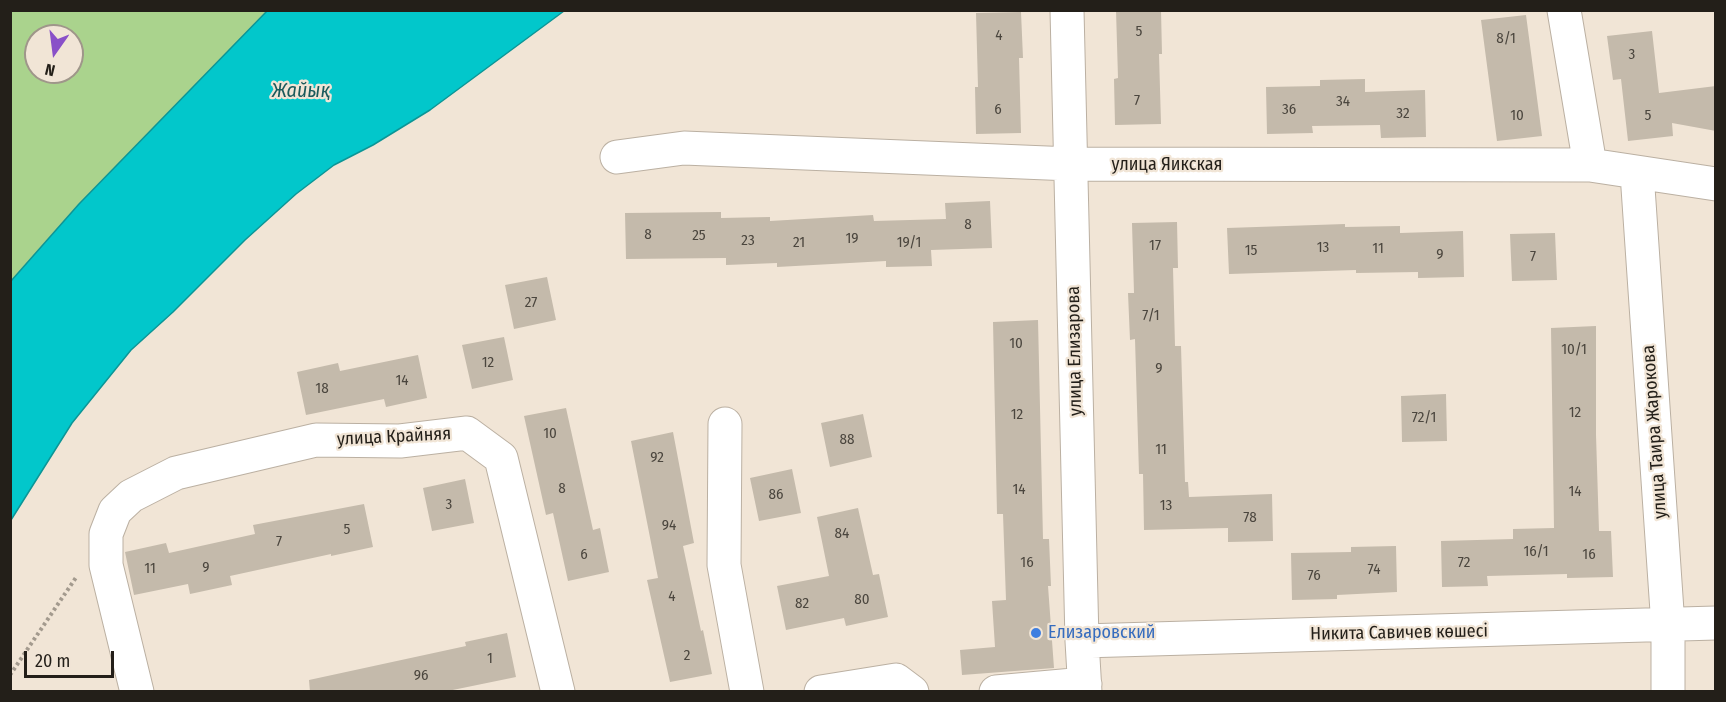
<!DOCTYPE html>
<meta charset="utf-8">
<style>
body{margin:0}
#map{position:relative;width:1726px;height:702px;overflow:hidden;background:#f1e5d6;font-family:"Fira Sans Condensed",sans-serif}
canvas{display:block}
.frame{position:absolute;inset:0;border:12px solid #231f19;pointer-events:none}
.north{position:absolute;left:24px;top:24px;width:60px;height:60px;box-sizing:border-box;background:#f1e5d6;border:2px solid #9f968a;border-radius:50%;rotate:194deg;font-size:16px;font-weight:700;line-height:24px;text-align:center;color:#231f19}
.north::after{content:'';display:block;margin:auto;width:21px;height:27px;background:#8950c8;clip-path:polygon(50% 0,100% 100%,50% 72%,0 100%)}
.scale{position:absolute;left:24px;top:651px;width:90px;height:27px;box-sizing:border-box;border:3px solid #231f19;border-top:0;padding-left:8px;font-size:18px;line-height:21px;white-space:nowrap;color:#231f19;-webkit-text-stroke:4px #f1e5d6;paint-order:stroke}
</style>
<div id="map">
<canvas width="1726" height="702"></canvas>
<div class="frame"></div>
<div class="north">N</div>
<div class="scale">20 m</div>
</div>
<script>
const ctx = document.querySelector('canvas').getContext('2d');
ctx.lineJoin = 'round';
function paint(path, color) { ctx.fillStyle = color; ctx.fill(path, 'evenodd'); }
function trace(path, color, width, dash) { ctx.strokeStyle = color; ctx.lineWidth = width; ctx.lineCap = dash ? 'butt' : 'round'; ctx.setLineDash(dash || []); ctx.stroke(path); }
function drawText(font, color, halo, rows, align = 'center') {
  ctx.font = font + ' "Fira Sans Condensed",sans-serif'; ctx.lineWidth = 4.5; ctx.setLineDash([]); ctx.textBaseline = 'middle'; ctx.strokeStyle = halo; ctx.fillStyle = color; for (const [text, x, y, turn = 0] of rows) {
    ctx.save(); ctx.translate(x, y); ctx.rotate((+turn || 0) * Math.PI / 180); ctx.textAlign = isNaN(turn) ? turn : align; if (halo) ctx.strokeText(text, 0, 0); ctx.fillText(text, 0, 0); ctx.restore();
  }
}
const green = new Path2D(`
 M11,11H267L79,204L11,281ZM36,36H72V72H36Z`);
const water = new Path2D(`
 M267,11H564L430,110L373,145L334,165L296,194L245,240L173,312L131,350L72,423L11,520V281L79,204Z`);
const building = new Path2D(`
 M1116,10H1161L1162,54H1159L1161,124L1115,125L1114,79L1118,78Z
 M1021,12L1023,58H1019L1021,133L976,134L975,87H978L976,13Z
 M1526,15L1542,136L1497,141L1481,20Z
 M1652,31L1659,93L1716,86V131L1672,123L1673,136L1628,141L1621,79L1613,80L1607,36Z
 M1365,79V92L1425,90L1426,137L1381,138L1380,125L1312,126L1313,133L1267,134L1266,87L1320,86V80Z
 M990,201L992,248L931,250L932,266L886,267V261L777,267V263L726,265V258L626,259L625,213L721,212V218L770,217V221L873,215L874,221L946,219L945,203Z
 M1177,222L1178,268H1173L1175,346H1181L1185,482H1188L1189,497L1272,494L1273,541L1228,542V528L1144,530L1143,474H1139L1135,339L1130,340L1128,293H1134L1132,223Z
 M1345,224V227L1400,226V233L1463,231L1464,277L1418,278V272L1356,273V270L1229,274L1227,228Z
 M1555,233L1557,280L1512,281L1510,234Z
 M547,277L556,320L514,329L505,285Z
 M1038,320L1043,539H1049L1051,586H1048L1054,668L962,675L960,650L995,647L992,601L1006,600L1003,514H997L993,322Z
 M1596,326V435L1599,531H1611L1613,577L1567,578V574L1487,576L1488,586L1442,587L1441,541L1513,539V529L1554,528L1551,328Z
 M504,337L513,380L472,389L462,345Z
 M418,355L427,398L386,407L384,399L306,415L297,372L338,363L340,371Z
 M1446,394L1447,441L1402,442L1401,396Z
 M566,408L593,530L600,528L609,572L568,581L553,513L546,515L524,416Z
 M863,414L872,457L830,467L821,423Z
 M673,432L694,543L683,546L701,631L703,630L712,674L670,682L647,580L658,578L631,441Z
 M792,469L801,513L759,521L750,478Z
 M465,479L474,523L432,531L423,488Z
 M364,504L373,547L331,556V554L230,576L232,585L190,594L188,584L134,595L125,552L166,543L169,553L255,534L253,525Z
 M858,508L873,575L879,574L888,617L846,626L844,618L786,630L777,586L829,576L817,517Z
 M1396,546L1397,592L1337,595V599L1292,600L1291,553L1351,552V547Z
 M507,633L516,677L443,692H310L309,680L466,646L465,642Z`);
const path = new Path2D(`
 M10,675L77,576`);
const minor = new Path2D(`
 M1067,10L1082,641L1085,692
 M1564,10L1590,165
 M617,157L684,148L1071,164L1590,165L1716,184
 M1637,173L1668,626V692
 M725,424L724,565L747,692
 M1082,641L1716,623
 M137,692L106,565V534L115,511L131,496L176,473L316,440L400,441L467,433L501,458L558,692
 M821,692L896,680L912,692
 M996,692L1085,684`);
const markers = [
 [1036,633,6,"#3f7fe0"]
];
const numberNames = [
 ["5",1139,32],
 ["4",999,36],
 ["8/1",1506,39],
 ["3",1632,55],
 ["7",1137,101],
 ["34",1343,102],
 ["6",998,110],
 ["36",1289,110],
 ["32",1403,114],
 ["10",1517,116],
 ["5",1648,116],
 ["8",968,225],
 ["8",648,235],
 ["25",699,236],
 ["19",852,239],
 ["23",748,241],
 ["21",799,243],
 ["19/1",909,243],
 ["17",1155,246],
 ["13",1323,248],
 ["11",1378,249],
 ["15",1251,251],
 ["9",1440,255],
 ["7",1533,257],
 ["27",531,303],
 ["7/1",1151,316],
 ["10",1016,344],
 ["10/1",1574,350],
 ["12",488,363],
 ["9",1159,369],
 ["14",402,381],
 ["18",322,389],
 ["12",1575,413],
 ["12",1017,415],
 ["72/1",1424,418],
 ["10",550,434],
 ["88",847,440],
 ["11",1161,450],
 ["92",657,458],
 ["8",562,489],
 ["14",1019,490],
 ["14",1575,492],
 ["86",776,495],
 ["3",449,505],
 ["13",1166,506],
 ["78",1250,518],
 ["94",669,526],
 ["5",347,530],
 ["84",842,534],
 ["7",279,542],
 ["16/1",1536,552],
 ["6",584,555],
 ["16",1589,555],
 ["16",1027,563],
 ["72",1464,563],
 ["9",206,568],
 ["11",150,569],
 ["74",1374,570],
 ["76",1314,576],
 ["4",672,597],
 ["80",862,600],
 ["82",802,604],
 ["2",687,656],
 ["1",490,659],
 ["96",421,676]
];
const streetNames = [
 ["улица Яикская",1167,165],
 ["улица Елизарова",1075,351,-91],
 ["улица Таира Жарокова",1655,432,-94],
 ["улица Крайняя",394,437,-3],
 ["Никита Савичев көшесі",1399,633,-1]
];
const shopNames = [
 ["Елизаровский",1048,633]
];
const waterNames = [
 ["Жайық",301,91]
];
paint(green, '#aad38d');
paint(water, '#02c7cb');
trace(water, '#0c9596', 1.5);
paint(building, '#c4baab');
trace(minor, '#bbb0a2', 35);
trace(path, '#a39a8e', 4, [3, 3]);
trace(minor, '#fff', 33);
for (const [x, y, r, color] of markers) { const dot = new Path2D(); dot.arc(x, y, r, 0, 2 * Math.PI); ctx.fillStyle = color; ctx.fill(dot); trace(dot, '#f1e5d6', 2); }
drawText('15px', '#4b463e', null, numberNames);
drawText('18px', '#231f19', '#f1e5d6', streetNames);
drawText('18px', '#366cbe', '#f1e5d6', shopNames, 'left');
drawText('italic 20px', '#1a5a5c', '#f1e5d6', waterNames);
</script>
